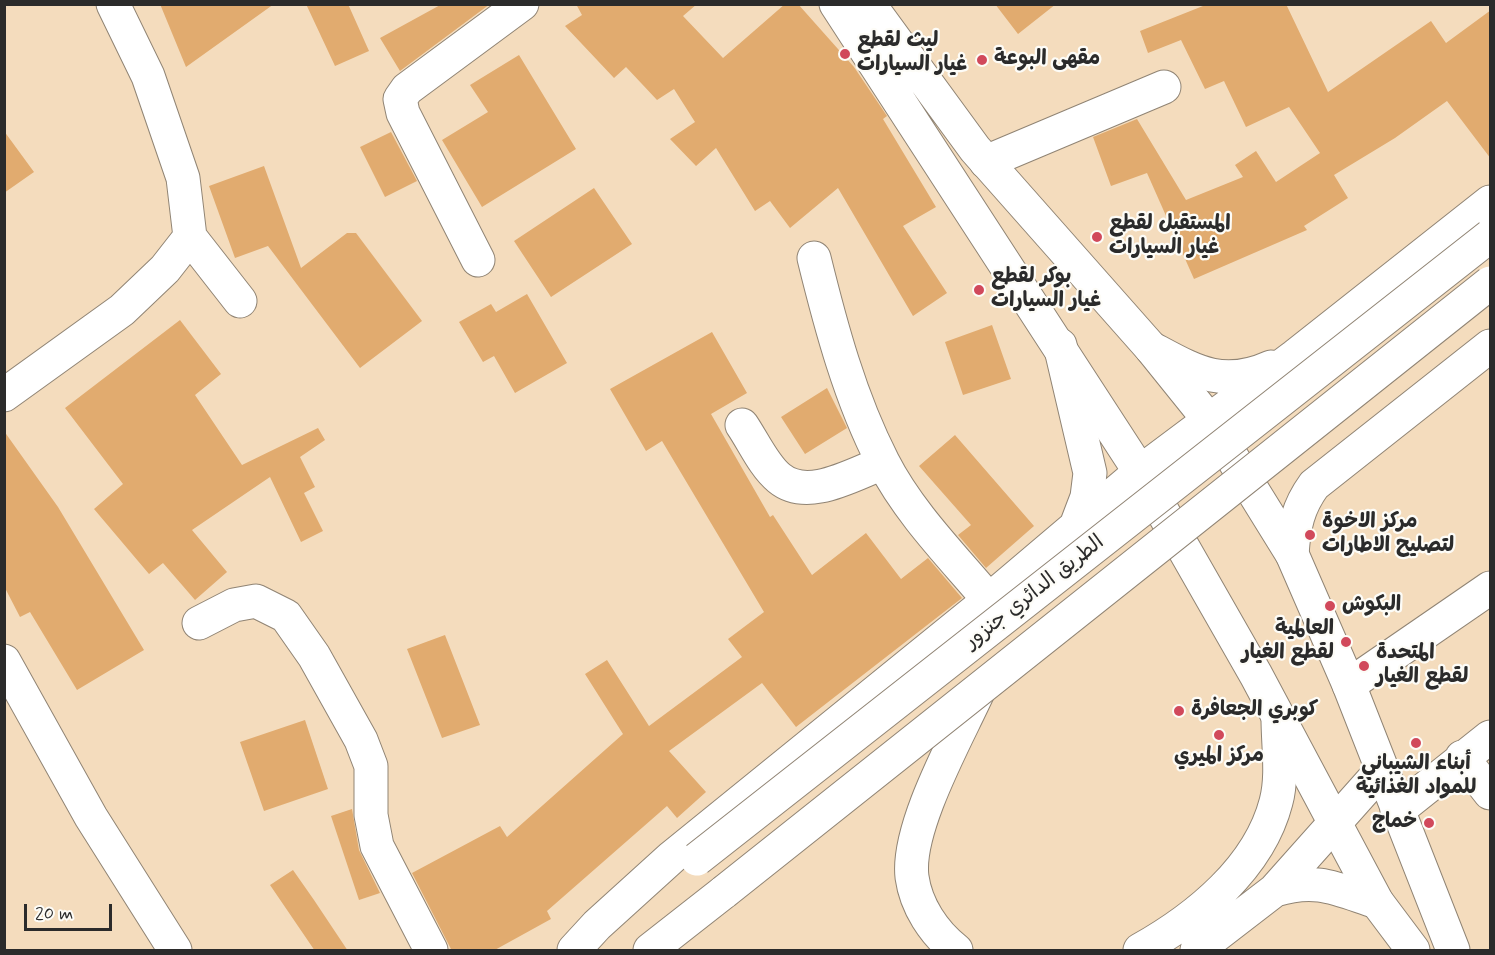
<!DOCTYPE html>
<meta charset="utf-8">
<style>
body{margin:0}
#map{position:relative;width:1495px;height:955px;overflow:hidden;background:#f4dcbd;font-family:Mynerve,sans-serif}
canvas{display:block}
.frame{position:absolute;inset:0;border:6px solid #2b2b2b;pointer-events:none}
.scale{position:absolute;left:24px;top:904px;width:88px;height:27px;box-sizing:border-box;border:3px solid #2b2b2b;border-top:0;padding-left:8px;font-size:18px;line-height:21px;white-space:nowrap;color:#2b2b2b;-webkit-text-stroke:4px #fdfcf7;paint-order:stroke}
</style>
<div id="map">
<canvas width="1495" height="955"></canvas>
<div class="frame"></div>
<div class="scale">20 m</div>
</div>
<script>
const ctx = document.querySelector('canvas').getContext('2d');
ctx.lineJoin = 'round';
function paint(path, color) { ctx.fillStyle = color; ctx.fill(path, 'evenodd'); }
function trace(path, color, width, dash) { ctx.strokeStyle = color; ctx.lineWidth = width; ctx.lineCap = dash ? 'butt' : 'round'; ctx.setLineDash(dash || []); ctx.stroke(path); }
function drawText(font, color, halo, rows, align = 'center') {
  ctx.font = font + ' Mynerve,"Playpen Sans Arabic",sans-serif'; ctx.lineWidth = 4.5; ctx.setLineDash([]); ctx.textBaseline = 'middle'; ctx.strokeStyle = halo; ctx.fillStyle = color; for (const [text, x, y, turn = 0] of rows) {
    ctx.save(); ctx.translate(x, y); ctx.rotate((+turn || 0) * Math.PI / 180); ctx.textAlign = isNaN(turn) ? turn : align; if (halo) ctx.strokeText(text, 0, 0); ctx.fillText(text, 0, 0); ctx.restore();
  }
}
const building = new Path2D(`
 M160,4H274L186,67Z
 M306,4H348L369,51L335,66Z
 M442,4H490L400,71L380,38Z
 M576,4H697L683,16L723,58L785,4H798L854,67L887,116L883,119L936,207L903,226L947,293L913,316L838,188L790,228L770,201L755,211L716,148L696,166L670,139L695,122L674,89L657,100L626,67L614,78L565,26L582,15Z
 M995,4H1056L1018,34Z
 M1208,4H1286L1328,92L1431,21L1446,43L1491,10V159L1447,101L1395,138L1334,175L1348,198L1304,226L1307,230L1194,279L1147,173L1111,186L1093,137L1137,119L1186,200L1243,177L1235,165L1256,151L1276,182L1320,153L1289,107L1246,127L1224,81L1205,89L1181,40L1148,53L1140,31Z
 M519,55L576,149L482,207L442,140L488,112L470,85Z
 M4,131L34,172L4,193Z
 M391,132L417,181L385,197L360,147Z
 M264,166L301,268L347,233H356L422,321L360,368L268,246L235,258L209,186Z
 M594,188L632,244L551,297L514,241Z
 M527,294L567,363L515,393L494,356L483,362L459,322L491,304L496,312Z
 M180,320L221,374L195,395L242,465L318,428L325,440L300,457L315,487L304,493L323,531L301,542L270,477L192,530L227,572L195,600L163,563L149,574L94,509L123,484L65,408Z
 M992,325L1011,379L963,395L945,342Z
 M712,332L747,393L711,414L770,517L773,515L812,575L866,533L901,579L928,558L962,598L796,727L762,683L669,751L706,792L677,818L667,806L547,911L551,919L493,951H452L412,873L500,826L507,837L623,734L585,674L607,660L649,726L742,657L728,639L764,612L662,441L646,451L610,389Z
 M827,388L847,428L805,454L781,417Z
 M4,431L58,507L144,650L77,690L30,612L20,617L4,586Z
 M955,435L1034,526L986,568L958,535L971,525L919,466Z
 M445,635L480,725L442,738L407,649Z
 M305,720L328,789L264,811L240,742Z
 M352,809L359,850L380,893L359,900L331,816Z
 M293,870L314,900L348,951H315L270,885Z`);
const street = new Path2D(`
 M113,4L148,76L183,178L190,237L240,301
 M986,162L1164,87
 M814,258C831,327 850,398 883,462C909,513 953,557 989,600
 M478,260L403,113L400,99L407,89L522,4
 M4,395L122,310L165,269L190,237
 M742,425C753,441 764,466 779,478C808,502 853,474 883,463
 M199,623L234,605L256,601L286,616L314,656L361,740L371,766V815L377,846L431,950
 M4,661L91,817L175,950
 M1349,685L1490,588
 M1462,757L1490,793
 M1397,811L1490,737`);
const secondary = new Path2D(`
 M836,4L1140,472L1256,675L1377,902L1413,950
 M869,4L975,149L1151,348L1209,420L1292,554L1349,685L1453,950`);
const primary = new Path2D(`
 M1060,345L1090,473L1087,497L1076,526
 M1151,348C1194,371 1222,389 1271,367
 M1292,554C1294,526 1298,507 1314,485L1490,346
 M1275,890C1317,877 1337,889 1377,902
 M574,950L597,925L672,857L989,600L1140,472L1295,356L1490,202
 M650,950L724,892
 M956,950C934,933 916,906 912,877C906,828 957,738 978,692
 M1140,950C1197,918 1259,868 1276,802C1283,777 1278,745 1278,719
 M1197,950L1275,890L1381,771`);
const primaryBridge = new Path2D(`
 M697,859L1490,236
 M724,892L1490,283`);
const markers = [
 [845,54,6,"#d1495b"],
 [982,60,6,"#d1495b"],
 [1097,237,6,"#d1495b"],
 [979,290,6,"#d1495b"],
 [1310,535,6,"#d1495b"],
 [1330,606,6,"#d1495b"],
 [1346,642,6,"#d1495b"],
 [1364,666,6,"#d1495b"],
 [1179,711,6,"#d1495b"],
 [1219,735,6,"#d1495b"],
 [1416,743,6,"#d1495b"],
 [1429,823,6,"#d1495b"]
];
const poiNames = [
 ["ليث لقطع",857,42],
 ["غيار السيارات",857,66],
 ["مقهى البوعة",994,60],
 ["المستقبل لقطع",1109,225],
 ["غيار السيارات",1109,249],
 ["بوكر لقطع",991,278],
 ["غيار السيارات",991,302],
 ["مركز الاخوة",1322,523],
 ["لتصليح الاطارات",1322,547],
 ["البكوش",1342,606],
 ["العالمية",1334,630,"right"],
 ["لقطع الغيار",1334,654,"right"],
 ["المتحدة",1376,654],
 ["لقطع الغيار",1376,678],
 ["كوبري الجعافرة",1191,711],
 ["مركز الميري",1219,757,"center"],
 ["أبناء الشيباني",1416,765,"center"],
 ["للمواد الغذائية",1416,789,"center"],
 ["خماج",1417,823,"right"]
];
const streetNames = [
 ["الطريق الدائري جنزور",1035,593,-38]
];
paint(building, '#e1ab6f');
trace(street, '#908474', 35);
trace(secondary, '#908474', 35);
trace(primary, '#908474', 35);
trace(street, '#fff', 33);
trace(secondary, '#fff', 33);
trace(primary, '#fff', 33);
trace(primaryBridge, '#908474', 35, []);
trace(primaryBridge, '#fff', 33);
for (const [x, y, r, color] of markers) { const dot = new Path2D(); dot.arc(x, y, r, 0, 2 * Math.PI); ctx.fillStyle = color; ctx.fill(dot); trace(dot, '#fdfcf7', 2); }
drawText('bold 21px', '#2b2b2b', '#fdfcf7', poiNames, 'left');
drawText('21px', '#2b2b2b', '#fdfcf7', streetNames);
</script>
